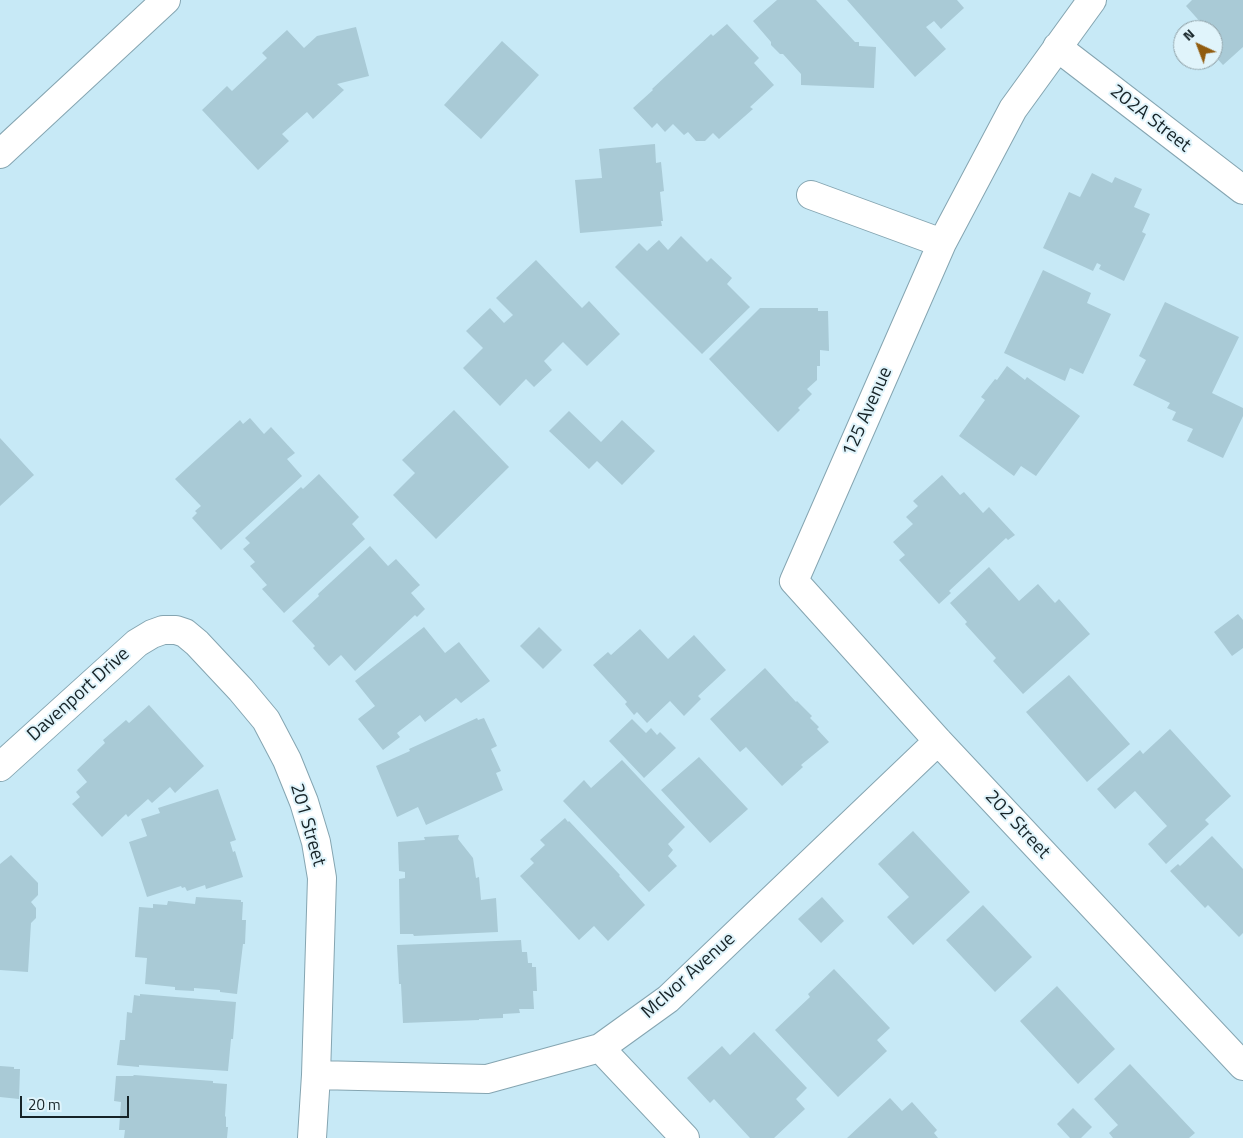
<!DOCTYPE html>
<style>
body{margin:0}
#map{position:relative;width:1243px;height:1138px;overflow:hidden;background:#c7e9f6;font-family:"Titillium Web",sans-serif}
canvas{display:block}
.north{position:absolute;left:1173px;top:20px;width:50px;height:50px;box-sizing:border-box;background:#e0f4fb;border:1px solid #8fa0a6;border-radius:50%;rotate:317deg;font-size:14px;font-weight:700;line-height:20px;text-align:center;color:#162327}
.north::after{content:'';display:block;margin:auto;width:18px;height:22px;background:#915c0f;clip-path:polygon(50% 0,100% 100%,50% 72%,0 100%)}
.scale{position:absolute;left:20px;top:1096px;width:109px;height:22px;box-sizing:border-box;border:2px solid #162327;border-top:0;padding-left:6px;font-size:15px;line-height:18px;white-space:nowrap;color:#162327;-webkit-text-stroke:4px #e0f4fb;paint-order:stroke}
</style>
<div id="map">
<canvas width="1243" height="1138"></canvas>
<div class="north">N</div>
<div class="scale">20 m</div>
</div>
<script>
const ctx = document.querySelector('canvas').getContext('2d');
ctx.lineJoin = 'round';
function paint(path, color) { ctx.fillStyle = color; ctx.fill(path, 'evenodd'); }
function trace(path, color, width, dash) { ctx.strokeStyle = color; ctx.lineWidth = width; ctx.lineCap = dash ? 'butt' : 'round'; ctx.setLineDash(dash || []); ctx.stroke(path); }
function drawText(font, color, halo, rows, align = 'center') {
  ctx.font = font + ' "Titillium Web",sans-serif'; ctx.lineWidth = 4; ctx.setLineDash([]); ctx.textBaseline = 'middle'; ctx.strokeStyle = halo; ctx.fillStyle = color; for (const [text, x, y, turn = 0] of rows) {
    ctx.save(); ctx.translate(x, y); ctx.rotate((+turn || 0) * Math.PI / 180); ctx.textAlign = isNaN(turn) ? turn : align; if (halo) ctx.strokeText(text, 0, 0); ctx.fillText(text, 0, 0); ctx.restore();
  }
}
const building = new Path2D(`
 M777,0H816L855,42H859V46L876,47L874,88L801,85V74L783,54H780L771,45V42L753,21Z
 M847,0H957L964,8L941,29L934,21L926,27L946,49L915,77Z
 M1192,0H1243V47L1223,65L1213,54V30H1197L1203,25L1186,6Z
 M727,24L759,58L754,63L774,85L750,107L753,109L719,139L713,133L705,141H696L688,132L684,135L673,124L665,132L657,123L652,128L633,108L653,90L652,89L711,34L713,36Z
 M356,27L369,76L337,84L344,90L313,119L307,112L282,134L289,141L258,170L202,110L227,86L232,91L267,58L262,53L287,30L304,48L317,36Z
 M502,41L539,75L481,139L444,105Z
 M655,144L656,163L661,162L664,191L660,192L663,221H661L662,226L580,233L575,180L602,178L599,149Z
 M1092,173L1112,183L1115,177L1142,189L1134,207L1150,214L1142,232L1146,234L1124,281L1099,269L1101,265L1097,263L1093,271L1043,248L1069,192L1080,197Z
 M681,236L707,262L711,258L732,278L727,284L750,307L702,354L615,267L639,243L647,251L659,240L668,250Z
 M536,260L582,308L589,301L620,334L587,366L563,342L544,361L552,370L534,387L526,379L500,406L463,368L483,348L466,331L490,308L504,323L513,315L496,298Z
 M1043,270L1091,293L1087,303L1111,314L1083,374L1070,368L1065,381L1004,353Z
 M1165,302L1239,337L1212,393L1243,408V416L1223,458L1187,441L1193,429L1172,420L1176,412L1167,408L1170,403L1133,385L1146,360L1139,356Z
 M760,308H818V311H828L829,351L820,350V366H817V380L807,389L812,394L798,408L800,410L778,432L709,359Z
 M1007,366L1025,380L1027,377L1080,416L1036,476L1021,466L1014,476L959,436L985,400L981,397L995,379L997,380Z
 M454,410L509,467L436,539L393,495L415,473L402,460Z
 M569,411L601,442L622,420L655,451L622,485L597,461L589,469L549,431Z
 M250,418L264,434L271,427L295,453L287,459L302,476L221,550L192,518L197,513L195,511L201,506L175,479L240,420L243,424Z
 M0,438L34,475L0,506Z
 M319,474L359,517L352,524L365,539L284,613L262,589L267,585L250,566L255,562L243,549L250,543L245,538L301,487L303,489Z
 M942,475L960,495L964,492L983,513L989,507L1015,535L1008,540L1006,538L949,591L951,593L939,604L899,560L905,555L893,542L913,524L906,517L918,506L913,501Z
 M370,546L388,566L396,559L420,585L411,593L425,609L417,617L415,615L355,671L341,655L329,666L313,648L315,646L292,621L319,596L318,594Z
 M989,567L1019,601L1038,584L1055,603L1059,599L1090,634L1023,694L993,661L996,658L965,624L967,622L950,603Z
 M1238,614L1243,620V648L1232,656L1214,632Z
 M424,627L445,653L459,642L490,681L461,703L456,698L425,722L420,715L397,733L400,737L383,750L358,719L375,706L355,681Z
 M539,627L562,650L543,669L520,646Z
 M640,629L668,659L694,635L726,670L698,696L701,699L684,716L670,701L647,723L637,712L634,715L625,704L627,702L593,665L608,652L611,655Z
 M765,668L796,702L797,701L812,716L810,718L819,727L817,729L829,742L801,765L803,767L782,786L746,747L740,752L710,719Z
 M1069,675L1130,744L1087,782L1026,712Z
 M149,705L204,766L175,793L170,787L152,803L148,799L128,817L126,814L102,837L72,804L80,797L76,792L87,782L77,770L105,743L103,740L126,720L129,723Z
 M477,718L478,720L484,718L497,746L491,749L501,771L496,773L503,790L426,825L418,807L397,817L376,766L410,751L409,749Z
 M632,719L646,733L651,728L657,735L660,732L676,748L644,778L609,741Z
 M1170,729L1231,796L1205,820L1209,824L1166,864L1148,844L1167,826L1135,791L1115,809L1097,789L1140,750L1143,754Z
 M699,757L748,809L710,843L661,790Z
 M622,760L685,827L668,844L673,850L668,856L677,866L649,892L563,801L584,780L591,788Z
 M218,789L236,840L230,842L233,852L235,851L243,877L206,889L205,885L187,891L185,887L182,888L181,886L147,897L129,842L147,836L141,819L160,813L158,808Z
 M565,818L568,822L569,821L620,875L619,876L645,905L608,941L594,926L579,940L520,876L534,863L530,859L545,845L540,840Z
 M913,831L970,892L913,945L887,917L909,897L878,864Z
 M459,835L458,839L473,858L476,878L479,877L481,900L496,898L498,932L414,936L413,934H400L399,879L405,878V872L399,871L398,842L425,840L424,837Z
 M1212,836L1243,869V933L1239,937L1208,905L1205,908L1170,871L1178,864L1180,866Z
 M11,855L38,883V895L31,902L36,908V918L31,923L28,972L0,970V864Z
 M196,897L241,900V902H243L242,920H246L245,944H243L237,994L220,992V990L194,988V991L175,990V987L145,984L147,958L135,957L139,907L153,908V904L167,905L168,901L195,904Z
 M822,897L844,921L821,943L798,919Z
 M983,905L1032,957L995,992L946,940Z
 M521,940L522,952H527L528,963H532V967H536L537,991H533L534,1009H519L520,1013L503,1014V1018L479,1019V1020L403,1023L401,984H399L397,945Z
 M834,969L890,1028L877,1040L887,1051L838,1097L775,1030L810,997L808,994Z
 M1057,986L1115,1049L1078,1084L1020,1021Z
 M140,994L236,1002L233,1039H231L228,1071L139,1065V1067L117,1065L120,1040H125L127,1012L132,1013L134,995L140,996Z
 M754,1032L807,1088L796,1099L805,1109L774,1138H750L714,1099L710,1103L687,1078L722,1046L730,1055Z
 M1130,1064L1195,1133L1189,1138H1113L1109,1133L1118,1125L1094,1099Z
 M0,1066L14,1067V1069H20L19,1099L0,1097Z
 M134,1075L213,1081V1083L227,1084L225,1116L226,1117V1127H228L227,1138H124L125,1130H119L121,1102L114,1101L116,1076H133Z
 M890,1098L902,1111L912,1102L937,1130L934,1133L938,1138H847Z
 M1073,1108L1092,1127L1081,1138H1070L1057,1124Z`);
const minor = new Path2D(`
 M1092,0L1013,109L942,243L794,581L938,741L1243,1066
 M1057,47L1243,190
 M0,154L166,0
 M811,195L942,243
 M0,767L137,643L152,634L163,630H176L185,633L197,643L241,690L266,720L287,760L304,802L316,842L322,878L316,1075L312,1138
 M600,1048L685,1138
 M316,1075L487,1079L600,1048L668,999L938,741`);
const streetNames = [
 ["202A Street",1150,119,38],
 ["125 Avenue",868,412,-66],
 ["Davenport Drive",79,695,-42],
 ["201 Street",307,825,74],
 ["202 Street",1017,825,47],
 ["McIvor Avenue",689,976,-42]
];
paint(building, '#a9cad6');
trace(minor, '#85a5b1', 30);
trace(minor, '#fff', 28);
drawText('19px', '#162327', '#e0f4fb', streetNames);
</script>
